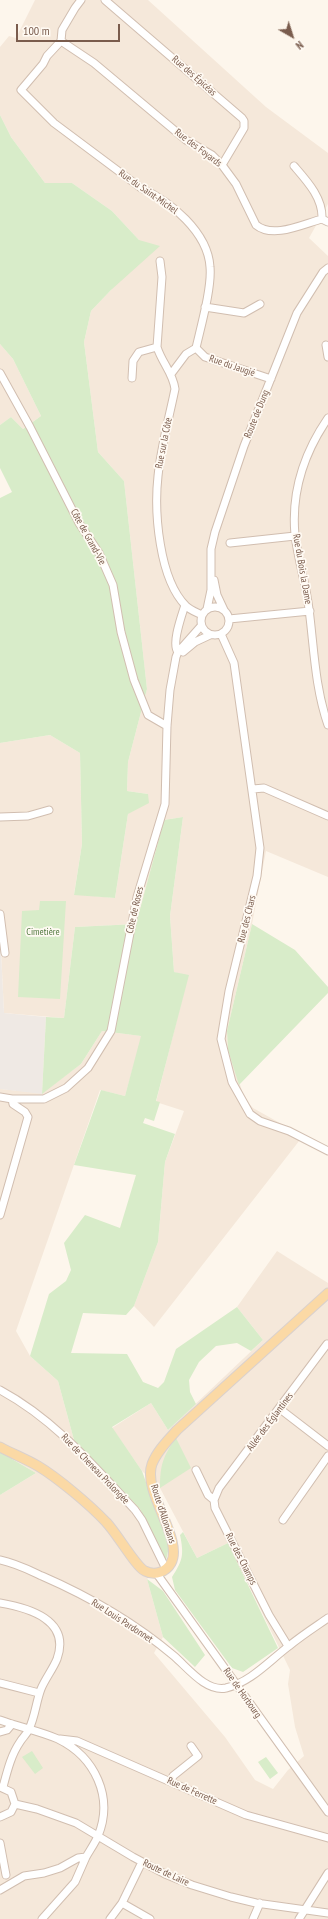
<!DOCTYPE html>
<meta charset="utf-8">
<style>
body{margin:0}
#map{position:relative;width:328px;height:1919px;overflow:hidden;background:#fdf6ec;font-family:"PT Sans Narrow",sans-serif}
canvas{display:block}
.north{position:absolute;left:272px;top:16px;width:40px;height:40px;-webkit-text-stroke:3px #fffaf3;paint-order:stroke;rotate:141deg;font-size:11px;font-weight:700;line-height:16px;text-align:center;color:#7a5c4d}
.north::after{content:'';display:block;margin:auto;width:14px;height:18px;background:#7a5c4d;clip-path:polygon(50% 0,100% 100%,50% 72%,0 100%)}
.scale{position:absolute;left:16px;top:24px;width:104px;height:18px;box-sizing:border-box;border:2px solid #7a5c4d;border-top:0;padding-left:5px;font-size:12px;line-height:14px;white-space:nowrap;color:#7a5c4d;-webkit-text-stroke:3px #fffaf3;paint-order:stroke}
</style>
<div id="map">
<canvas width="328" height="1919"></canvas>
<div class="north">N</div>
<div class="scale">100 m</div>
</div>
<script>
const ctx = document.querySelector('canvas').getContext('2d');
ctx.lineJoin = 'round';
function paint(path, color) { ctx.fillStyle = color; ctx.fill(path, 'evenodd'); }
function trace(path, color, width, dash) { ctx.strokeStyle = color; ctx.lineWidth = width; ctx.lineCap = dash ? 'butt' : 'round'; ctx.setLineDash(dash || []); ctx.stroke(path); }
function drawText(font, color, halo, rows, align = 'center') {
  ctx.font = font + ' "PT Sans Narrow",sans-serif'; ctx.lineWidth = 3.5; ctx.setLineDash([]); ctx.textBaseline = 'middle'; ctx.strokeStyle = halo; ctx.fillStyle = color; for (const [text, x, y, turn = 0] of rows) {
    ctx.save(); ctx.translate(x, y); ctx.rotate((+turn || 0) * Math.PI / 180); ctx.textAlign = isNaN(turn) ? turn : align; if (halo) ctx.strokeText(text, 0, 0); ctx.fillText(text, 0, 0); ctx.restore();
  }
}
const residential = new Path2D(`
 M35,0H148L266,107L328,153V204L309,238L328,256V877L266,851L252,924L227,1031L228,1050L245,1099L253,1108L303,1136L154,1327L134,1306L158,1242L165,1162L184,1111L156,1102L188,976L174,972L170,916L183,817L164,820L136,924L75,927L64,1018L4,1013L0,930V743L50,735L80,753L82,844L74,894L115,898L128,814L148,794L127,791L128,762L147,689L124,481L98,452L84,342L91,311L111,290L139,240L112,211L72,183H45L11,137L0,115V47L9,36L16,38Z
 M0,344L13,359L41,416L23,429L11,417L0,425Z
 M102,1031L142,1036L125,1096L100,1090L16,1331L30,1356L58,1381L74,1440L140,1509L166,1561L147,1579L163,1637L154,1653L225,1737L255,1780L273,1789L288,1770L304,1756L295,1727L288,1684L290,1670L228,1543L197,1558L160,1488L142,1471L112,1428L151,1403L168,1430L263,1340L237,1307L277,1251L328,1283V1919H0V1495L36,1473L0,1452V1089L42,1093L81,1064Z`);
const industrial = new Path2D(`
 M0,930L4,1013L46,1017L42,1094L0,1089Z`);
const green = new Path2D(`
 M0,115L11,137L45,183H72L112,211L139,240L160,246L111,290L91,311L84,342L98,452L124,481L147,689L128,762L127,791L148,794L149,803L128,814L115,898L74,895L82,844L80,753L50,735L0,743V498L12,492L0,468V425L11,417L23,429L41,416L13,359L0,344Z
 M183,817L170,916L174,972L189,975L156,1101L160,1102L154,1121L145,1118L143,1123L175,1134L165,1162L158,1242L134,1306L126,1315L83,1313L71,1353L127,1354L143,1382L158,1388L164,1382L176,1349L237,1307L263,1340L251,1351L237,1343L216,1346L199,1362L189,1380L190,1392L196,1404L168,1430L151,1403L112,1427L142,1471L169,1547L166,1561L140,1509L74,1440L58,1381L30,1356L49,1294L66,1281L71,1270L64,1243L85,1215L120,1228L136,1175L74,1165L101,1090L125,1096L141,1036L102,1031L81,1064L42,1094L46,1017L64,1018L75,927L136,924L164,820Z
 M40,901H66L60,999L18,997L22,911L39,910Z
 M252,924L295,950L328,987V993L239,1085L228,1050L227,1031Z
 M176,1438L191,1468L160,1488C160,1465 163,1456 176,1438Z
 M0,1452L36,1473L0,1495Z
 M183,1532L197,1558L228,1543L278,1648L243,1672L232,1668L175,1590L172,1577C183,1560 184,1555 180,1535Z
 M147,1579L163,1591L205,1655L195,1667L163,1637Z
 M32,1751L43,1768L35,1774L22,1757Z
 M266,1757L278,1773L270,1779L258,1762Z`);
const minor = new Path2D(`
 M81,0L75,8L62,30L61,41L47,56L43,64L21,90L54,123L141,188C170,201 208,232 210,267C212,287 201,326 196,348L186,354L171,374
 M105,0L242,118L244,121V128L222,165
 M61,41L94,63L186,140L212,155L222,165L236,184L256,225C273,239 303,224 322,219L328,222
 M294,166C307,181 323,198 322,219
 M160,261L162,277L157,347C162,363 173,373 175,389C169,418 161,447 158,476C154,512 159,579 186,606C190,610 196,612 202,615
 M205,307L244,313L260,304
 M326,345L328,357
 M196,348L205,357L271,379
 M0,373L30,427L79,523L99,553L113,585L121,632L134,680L148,715L167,726
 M132,378L133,361L139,352L157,347
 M328,418C304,453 291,492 295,535C298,560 306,584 309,609C314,648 315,688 328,725
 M230,543L295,536
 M214,580L217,595L224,610
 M201 621a14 14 0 1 1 28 0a14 14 0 1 1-28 0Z
 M207,609L211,590V549L215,532L244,446L297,313L323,272L328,268
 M229,619L310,611
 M221,634L234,663L260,848L257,876L229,991L221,1039L232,1082L250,1114L260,1121L289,1131L328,1151
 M178,652C171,644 182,615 185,605
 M183,652L195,642L210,635
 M253,789L264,788L328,816
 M0,817L28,816L49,810
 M0,914L5,953
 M0,1097L12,1099H44L66,1088L88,1068L111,1031L137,897L165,804L167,726L170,690L176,657L178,652L201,626
 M0,1215L28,1117L25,1112L13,1104L12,1099
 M0,1390C54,1419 93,1465 135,1510L142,1520L166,1569
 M280,1409L328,1446
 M196,1470L208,1495L214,1500L215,1508L269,1615L288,1646
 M214,1500L219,1488L327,1344
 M283,1520L328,1456
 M0,1560C15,1563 29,1570 42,1576C88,1596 136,1624 174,1656C188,1668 206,1692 226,1688C251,1682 269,1661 289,1646C301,1636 315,1627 328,1618
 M157,1574L328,1812
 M0,1603C29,1608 71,1620 57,1659C53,1669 45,1679 41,1689C36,1702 35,1717 29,1729C27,1734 23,1737 20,1742C11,1755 7,1772 3,1787
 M0,1683L39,1693
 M0,1720C19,1727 40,1731 58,1739C95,1757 114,1797 98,1836C95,1843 90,1850 86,1857L78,1858L60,1868L44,1873L24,1876L0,1890
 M0,1732L7,1730L12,1724
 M60,1739L77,1741L246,1815L328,1838
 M171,1782L173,1776L198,1756L191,1746
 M15,1804L37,1809L76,1823L133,1857L165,1874L192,1885L231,1897L256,1903L328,1913
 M0,1817L11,1812L15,1804L11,1792L0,1787
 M0,1843L6,1875
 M122,1903L150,1919
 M42,1919L75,1882L86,1857
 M110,1919L122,1903L142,1862
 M253,1919L260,1903
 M299,1919L328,1873`);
const major = new Path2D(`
 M0,1447C13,1454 26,1459 38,1466C58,1478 90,1505 106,1522C116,1532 136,1567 145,1571C155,1576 166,1572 171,1563C184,1539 142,1492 152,1464C157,1451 168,1440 177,1430L328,1293`);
const streetNames = [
 ["Rue des Épicéas",194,76,41],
 ["Rue des Foyards",198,148,37],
 ["Rue du Saint-Michel",148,192,35],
 ["Rue du Jaugié",232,366,19],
 ["Route de Dung",257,414,-68],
 ["Rue sur la Côte",164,443,-79],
 ["Côte de Grand-Vie",88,537,61],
 ["Rue du Bois la Dame",302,569,80],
 ["Côte de Roses",135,910,-77],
 ["Rue des Chars",247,919,-76],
 ["Allée des Églantines",270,1422,-53],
 ["Rue de Cheneau Prolongée",95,1469,46],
 ["Route d'Allondans",163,1514,72],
 ["Rue des Champs",241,1559,63],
 ["Rue Louis Pardonnet",122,1621,33],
 ["Rue de Horbourg",242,1693,55],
 ["Rue de Ferrette",192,1791,24],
 ["Route de Laire",166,1873,25]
];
const parkNames = [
 ["Cimetière",43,932]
];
paint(residential, '#f5e8da');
paint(industrial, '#efe9e4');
paint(green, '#d8ecc9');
trace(minor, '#d1beb0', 9);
trace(major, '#dad1cd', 11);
trace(minor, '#fff', 7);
trace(major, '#fbd9a5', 9);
drawText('10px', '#7a5c4d', '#fffaf3', streetNames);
drawText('10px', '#537a41', '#fffaf3', parkNames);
</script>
